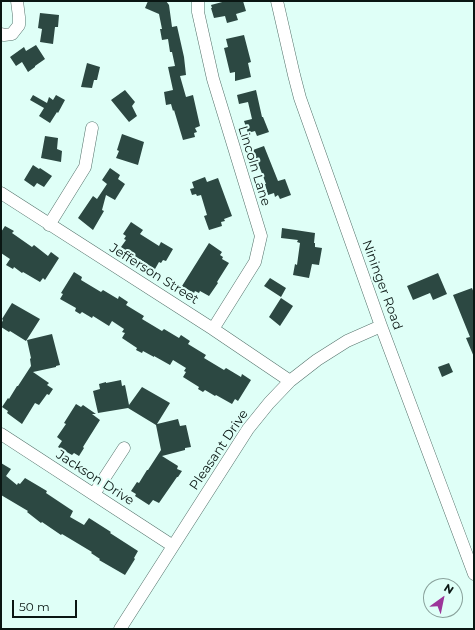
<!DOCTYPE html>
<style>
body{margin:0}
#map{position:relative;width:475px;height:630px;overflow:hidden;background:#dffff7;font-family:Montserrat,sans-serif}
canvas{display:block}
.frame{position:absolute;inset:0;border:2px solid #0a1613;pointer-events:none}
.north{position:absolute;left:423px;top:578px;width:40px;height:40px;box-sizing:border-box;background:#dffff7;border:1px solid #8aa29c;border-radius:50%;rotate:33deg;font-size:11px;font-weight:700;line-height:16px;text-align:center;color:#0a1613}
.north::after{content:'';display:block;margin:auto;width:14px;height:18px;background:#9c369a;clip-path:polygon(50% 0,100% 100%,50% 72%,0 100%)}
.scale{position:absolute;left:12px;top:600px;width:65px;height:18px;box-sizing:border-box;border:2px solid #0a1613;border-top:0;padding-left:5px;font-size:12px;line-height:14px;white-space:nowrap;color:#0a1613;-webkit-text-stroke:3px #dffff7;paint-order:stroke}
</style>
<div id="map">
<canvas width="475" height="630"></canvas>
<div class="frame"></div>
<div class="north">N</div>
<div class="scale">50 m</div>
</div>
<script>
const ctx = document.querySelector('canvas').getContext('2d');
ctx.lineJoin = 'round';
function paint(path, color) { ctx.fillStyle = color; ctx.fill(path, 'evenodd'); }
function trace(path, color, width, dash) { ctx.strokeStyle = color; ctx.lineWidth = width; ctx.lineCap = dash ? 'butt' : 'round'; ctx.setLineDash(dash || []); ctx.stroke(path); }
function drawText(font, color, halo, rows, align = 'center') {
  ctx.font = font + ' Montserrat,sans-serif'; ctx.lineWidth = 4; ctx.setLineDash([]); ctx.textBaseline = 'middle'; ctx.strokeStyle = halo; ctx.fillStyle = color; for (const [text, x, y, turn = 0] of rows) {
    ctx.save(); ctx.translate(x, y); ctx.rotate((+turn || 0) * Math.PI / 180); ctx.textAlign = isNaN(turn) ? turn : align; if (halo) ctx.strokeText(text, 0, 0); ctx.fillText(text, 0, 0); ctx.restore();
  }
}
const building = new Path2D(`
 M148,1H166L169,5L172,27L177,26L184,57L186,75L180,76L186,97L193,95L200,126L195,128L197,132L194,133L195,137L183,140L174,110L173,111L171,104L166,105L164,92L173,90L168,67L175,66L172,52H170L168,39L162,40L160,29H162L159,14L145,8Z
 M226,1H243L246,11L236,14L238,20L227,23L225,16L214,18L211,8H212L211,5Z
 M40,13L59,15L58,27H55L53,44L40,42L42,29L38,28Z
 M244,35L251,62L248,63L251,77L235,81V72L230,73L224,48L228,47L226,39Z
 M36,45L45,59L35,66V67L28,72L22,62L16,66L10,57L24,47L26,51Z
 M87,63L100,67L97,80H94L92,88L81,87Z
 M125,90L135,102L132,106L137,116L129,122L111,100Z
 M256,90L262,117H263L269,132L257,136L255,131L248,133L244,121L252,119L248,102L239,104L237,95Z
 M33,95L47,103L49,97L53,100L56,95L65,100L58,113L57,112L50,123L39,116L44,108L30,100Z
 M122,134L144,142L138,165L116,158L119,151L117,150Z
 M45,136L58,138L57,149L62,151L61,162L41,158Z
 M264,146L278,181L285,179L291,195L280,199L278,195L275,197L274,193L268,195L265,184H266L253,150Z
 M33,165L39,169L40,168L52,176L44,187L37,183L34,187L24,180Z
 M110,168L120,175L118,179L125,184L115,200L106,195L102,210L104,211L93,230L78,218L93,196L97,199L107,184L102,180Z
 M205,177L207,182L218,178L232,216L224,219L225,221L221,222L222,226L209,230L204,216L207,215L201,195L197,196L196,194L192,195L190,189L194,188L192,182Z
 M131,222L143,230L140,234L159,246L161,242L173,249L166,261L163,260L161,263L159,262L155,269L121,247L126,240L124,239L126,236L123,234Z
 M5,226L14,231L12,233L32,247L34,245L48,256L51,252L59,258L45,280L43,278L40,282L23,272L22,273L14,267L13,269L6,265L10,259L1,253V232Z
 M282,228L315,233L314,243H315V247L322,248L319,265L312,264L309,278L293,275L295,264L297,265L300,243L297,242L298,240L281,238Z
 M209,243L222,252L220,255L223,257L222,259L229,263L217,282L218,283L209,296L200,291L199,293L195,291L194,293L182,286Z
 M74,272L82,277L81,280L101,292L103,290L118,299L119,296L128,302L126,305L144,316L142,319L162,331L164,329L179,338L181,335L190,341L188,344L206,355L204,358L224,370L226,368L241,377L242,374L251,380L238,401L235,399L232,404L216,395L215,396L205,390L203,392L198,389L199,387L183,377L186,372L184,371L186,368L173,360L170,365L154,356V357L143,351L142,353L136,350L137,348L122,338L125,333L122,332L124,329L112,321L109,326L93,316L92,318L82,312L80,314L75,311L76,308L60,299L63,294L61,293Z
 M438,273L447,294L433,300L430,293L413,300L407,286Z
 M270,278L286,288L281,297L264,286Z
 M472,288L474,293V357L466,338L470,337L453,295Z
 M281,298L293,306L280,326L269,317Z
 M12,303L40,319L26,341L10,331L9,332L1,327V324L3,320L2,319Z
 M52,334L60,365L56,366V367L33,372L49,383L47,385L53,389L49,395L47,394L39,405L35,403L22,424L7,413L8,411L2,407L8,398L9,399L17,386H18L31,366L30,359L31,358L27,340Z
 M449,363L453,372L442,377L438,367Z
 M121,380L122,386L125,385L129,405L142,387L170,403L157,424L178,419L180,426L186,425L191,447L185,448V450L162,456L178,466L177,469L182,471L178,477H177L159,503L153,500L149,505L135,496L136,494L131,491L137,482L139,483L147,470H148L161,450L156,425L128,408L98,413L93,391L100,389L99,384L106,382V383Z
 M76,404L81,407L83,405L96,414H92L100,420L83,447L84,448L79,456L74,453L72,455L58,447L62,441L57,437L66,424L64,423Z
 M1,463L11,469L6,476L17,485L18,483L20,484L25,478L47,491L46,493L73,511L70,517L84,525L89,518L111,532L110,533L138,551L134,558L135,559L125,575L99,560L100,559L91,553L92,552L62,534L61,535L42,522L41,523L27,512L28,511L1,495Z`);
const minor = new Path2D(`
 M198,1V12L213,79L261,236L255,262L213,329
 M277,1L294,75L300,98L381,326L474,574
 M1,34L4,35L12,34L19,25V17L17,1
 M1,193L213,329L290,381
 M49,225L85,167L92,128
 M1,434L173,546
 M94,494L124,448
 M120,629L248,429L269,403L290,381L317,360L347,341L381,326`);
const streetNames = [
 ["Lincoln Lane",254,166,73],
 ["Jefferson Street",154,274,32],
 ["Nininger Road",382,285,70],
 ["Pleasant Drive",219,450,-56],
 ["Jackson Drive",95,478,33]
];
paint(building, '#2c4842');
trace(minor, '#56736c', 13);
trace(minor, '#fff', 12);
drawText('13px', '#0a1613', '#dffff7', streetNames);
</script>
